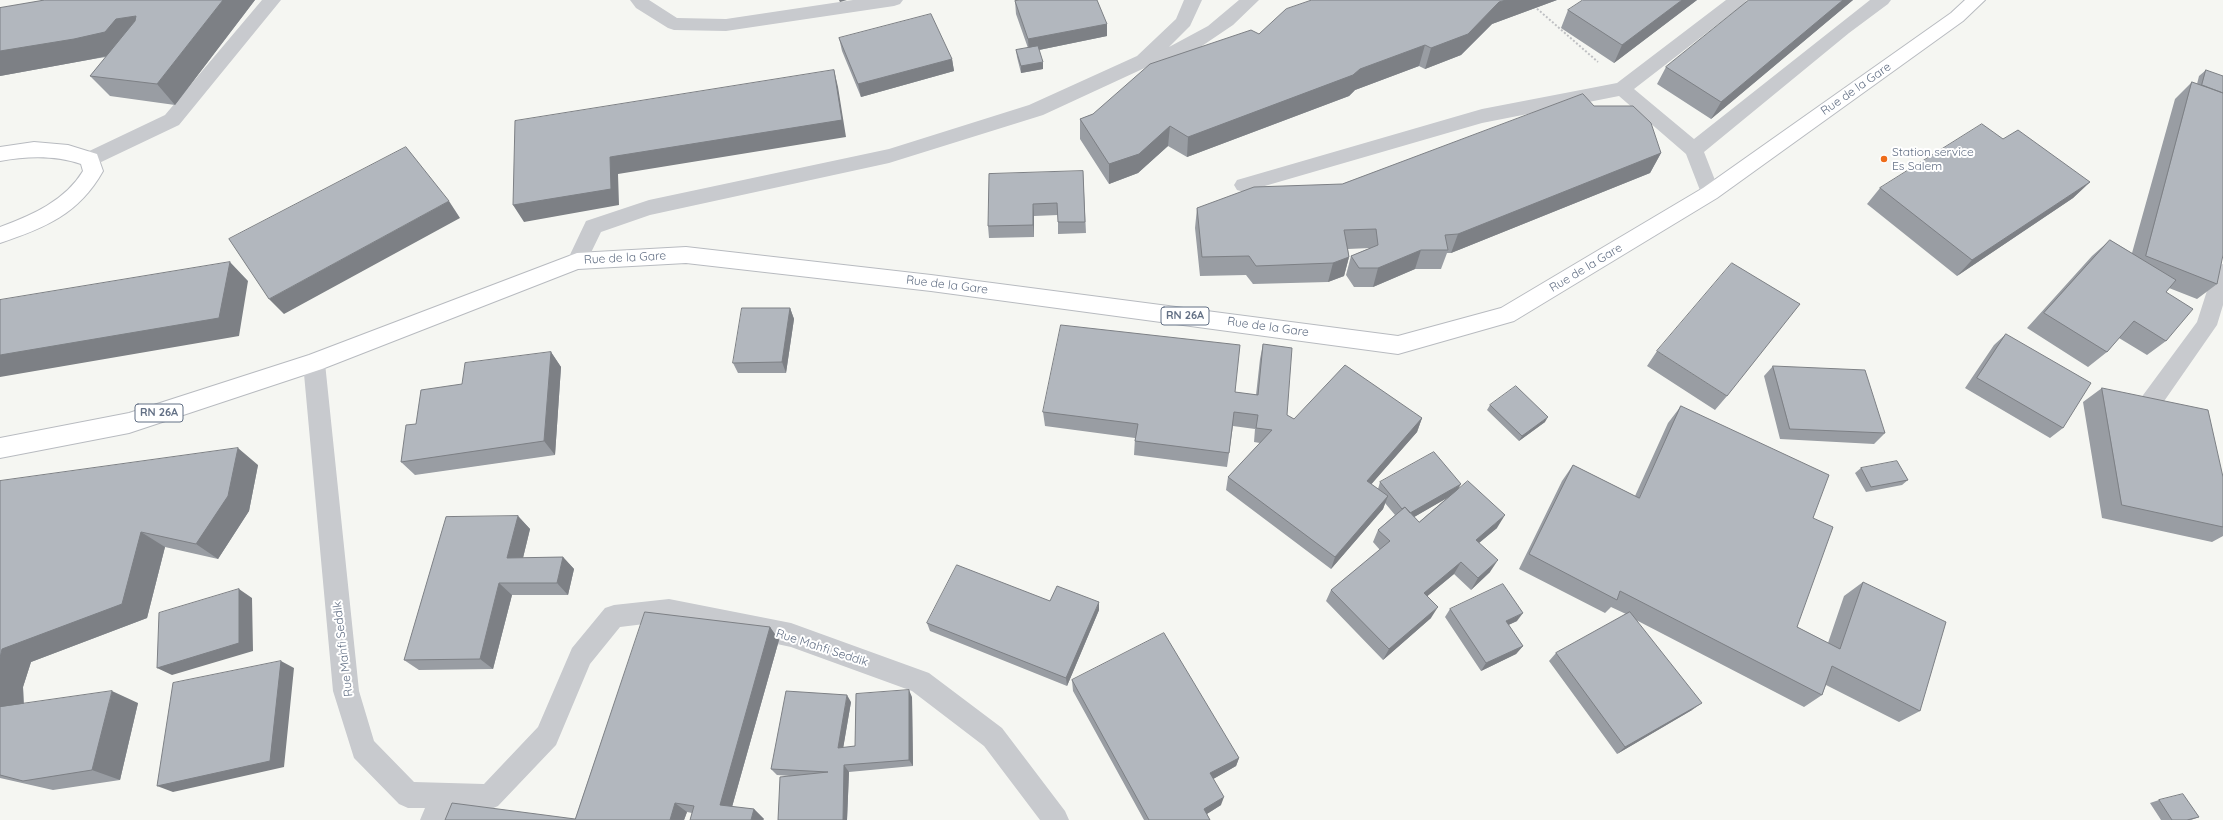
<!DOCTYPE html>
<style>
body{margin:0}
canvas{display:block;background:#f5f6f2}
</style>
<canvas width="2223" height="820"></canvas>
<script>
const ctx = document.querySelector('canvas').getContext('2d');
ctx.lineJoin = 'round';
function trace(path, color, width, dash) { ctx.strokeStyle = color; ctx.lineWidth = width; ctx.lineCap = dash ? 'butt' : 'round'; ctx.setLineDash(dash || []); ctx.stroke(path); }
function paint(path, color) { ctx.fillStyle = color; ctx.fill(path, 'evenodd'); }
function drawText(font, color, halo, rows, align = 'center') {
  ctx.font = font + ' Quicksand,sans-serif'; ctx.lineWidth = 4; ctx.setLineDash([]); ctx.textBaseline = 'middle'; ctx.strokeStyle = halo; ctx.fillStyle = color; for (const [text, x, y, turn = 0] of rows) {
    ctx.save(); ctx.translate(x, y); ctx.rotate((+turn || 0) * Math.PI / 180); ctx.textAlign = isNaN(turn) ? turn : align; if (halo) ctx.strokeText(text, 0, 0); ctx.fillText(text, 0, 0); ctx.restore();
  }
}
const path = new Path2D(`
 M1534,6L1598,62`);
const minor = new Path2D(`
 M262,0H281L179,125L97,164L90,166L83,164L80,159L83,154L165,115Z
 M630,0H649L677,18L726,19L853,0H903L900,4L894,6L726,31L674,30L668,28L636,8Z
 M1184,0H1202L1190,26L1169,47L1208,26L1239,0H1259L1233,25L1196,50L1149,66L1043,115L889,163L650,215L601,232L584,267L577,269L570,267L567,261L586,221L649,200L889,149L1029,105L1137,56L1176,19Z
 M1726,0H1747L1744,4L1634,89L1694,139L1870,0H1891L1888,4L1849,33L1704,152L1720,193L1717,198L1710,201L1703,198L1686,154L1619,96L1482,123L1244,192L1237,190L1234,185L1237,180L1244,178L1482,109L1617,83Z
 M2223,264V305L2217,325L2151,420L2143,422L2135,420L2132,413L2135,406L2197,322L2213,272L2216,266Z
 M314,354L322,357L325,363L359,691L374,741L414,782L484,784L538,727L572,648L605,608L614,605L669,599L791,623L929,673L1002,728L1065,811L1069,820H1040L984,746L912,691L791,647L669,621L620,627L590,664L556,745L498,806L489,810L453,809L447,820H420L425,808H408L399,804L354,758L333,691L303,363L306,357Z`);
const major = new Path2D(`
 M1965,0H1985L1963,21L1717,198L1514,321L1398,354L931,291L686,263L578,269L322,369L129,433L0,458V438L129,413L309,355L577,253L686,247L931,275L1398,336L1501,308L1703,188L1951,13Z
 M34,142L68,145L97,154L103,171C79,214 45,228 0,243V227C32,215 65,201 83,171L81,164C55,155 27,156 0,161V147Z`);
const wall = new Path2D(`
 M45,0H255L175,105L110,96L90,76L106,57L93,59L0,76V8Z
 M1312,0H1557L1492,24L1461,55L1425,69L1419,66L1355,90L1349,96L1187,157L1168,146L1138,173L1109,184L1080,139V119L1093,114L1259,34Z
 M1697,0L1614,63L1561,28L1568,10Z
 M1749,0H1853L1711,119L1657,84L1666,67Z
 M1015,1L1107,24V36L1039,50L1043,69L1021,73L1017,57L1016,50L1028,48L1016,14Z
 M839,38L952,59L954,71L861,97L842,51Z
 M2206,70L2217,284L2197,299L2169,288L2166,292V341L2147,355L2119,338L2107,352L2088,367L2027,328L2092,256L2110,240L2132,253L2175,99L2192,82L2197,84L2199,76Z
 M1594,106L1661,153L1650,173L1451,253H1447L1441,269H1415L1373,287H1354L1346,275L1351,256L1370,248L1348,249L1349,257L1344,276L1328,282L1253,284L1246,275L1200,276L1195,228L1197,208L1342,184Z
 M2003,139L2090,182L2073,198L1957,276L1867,204L1880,188Z
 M1083,171L1086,233L1058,234V215L1034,216V237L989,238L988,226Z
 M790,308L794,319L786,373H738L733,363Z
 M2006,334L2063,428L2050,438L1965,388L1994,345Z
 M1263,344L1287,415L1294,419L1422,418L1417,432L1371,484L1378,489L1380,482L1458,490L1497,528L1479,543L1490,572L1471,590L1454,574L1427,596L1431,618L1383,660L1326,601L1331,590L1380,550L1373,542L1378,530L1395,515L1385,503L1383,509L1331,569L1226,490L1228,477L1260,443L1254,442L1255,429L1233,426L1227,467L1134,455L1135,438L1045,426L1043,412L1235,392L1256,395L1260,359ZM1448,497L1419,522L1414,517Z
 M1657,351L1727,396L1715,410L1647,366Z
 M551,352L561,367L555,455L415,475L401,462L416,424L462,384Z
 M1773,366L1885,433L1874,444L1780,439L1764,376Z
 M2102,388L2223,477V536L2212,542L2102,518L2083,402Z
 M1490,405L1545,422L1519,441L1487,410Z
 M1681,406L1813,518L1797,627L1828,643L1844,596L1863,582L1920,711L1899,722L1826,685L1822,695L1804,707L1636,620L1692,710L1617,754L1549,661L1556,653L1626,614L1611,607L1605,613L1519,569L1562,481L1573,465L1635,496L1668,423Z
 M258,465L249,511L218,559L165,547L147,618L31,662L23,687L24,704L138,703L120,780L53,790L0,778V481Z
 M1861,468L1908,480L1902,485L1866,492L1855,473Z
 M518,516L530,529L523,558L563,557L574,569L568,595H512L493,669L419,670L404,660Z
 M1050,601L1099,610L1067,686L930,631L927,623Z
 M1450,609L1517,621L1508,625L1523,646L1516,654L1481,671L1445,617Z
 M770,627L779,640L732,807L754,809L764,819L763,820H690L692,813L687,812L684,820H445L575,819Z
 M1072,680L1239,758L1236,766L1213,779L1221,805L1207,814L1210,820H1144L1073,691Z
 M912,697L913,766L849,772L847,820H778L790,776L777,775L771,769L851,702L843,748L855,746Z
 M2159,800L2199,817L2191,820H2161L2150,803Z`);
const shadedWall = new Path2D(`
 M223,0H255L175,105L157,84Z
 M839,0H847L840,2Z
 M1506,0H1557L1492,24L1461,55L1425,69L1431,48L1499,2Z
 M1682,0H1697L1614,63L1622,45Z
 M1843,0H1853L1711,119L1721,102Z
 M136,16L154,37L124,52L93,59L0,76V51L116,19Z
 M1107,24V36L1029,52L1028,39Z
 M1425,45L1419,66L1355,90L1349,96L1187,157L1188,137L1360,69Z
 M952,59L954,71L861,97L858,84Z
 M1043,62V69L1021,73V66Z
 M834,70L838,87L846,137L618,174L619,205L524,222L513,205L610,157Z
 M1170,126L1168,146L1138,173L1109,184V164Z
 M1661,153L1650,173L1451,253L1458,234Z
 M2090,182L2073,198L1957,276L1972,260Z
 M449,201L460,218L284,314L269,299Z
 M1033,204L1034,216V237L1033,225Z
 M1421,250L1415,269L1373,287L1378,268Z
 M1349,257L1344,276L1328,282L1333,263Z
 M230,262L248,281L239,336L0,377V355Z
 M790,308L794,319L786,373L782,362Z
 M551,352L561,367L555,455L544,441Z
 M1548,417L1545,422L1519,441L1522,436Z
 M1422,418L1417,432L1362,495L1367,481Z
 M238,448L258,465L249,511L218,559L196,544Z
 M1461,484L1456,493L1402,524L1407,514Z
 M1388,496L1383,509L1331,569L1335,557Z
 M1505,515L1497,528L1468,552L1476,540Z
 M518,516L530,529L520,570L507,558Z
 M141,532L165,547L147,618L31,662L23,687L24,720L0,710V658L2,649Z
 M563,557L574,569L568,595L557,583Z
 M1498,560L1490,572L1471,590L1478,578Z
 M1461,562L1454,574L1418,604L1424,593Z
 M499,583L512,595L493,669L480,659Z
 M239,589L252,598L253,651L172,675L157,668Z
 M1099,602V610L1067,686L1066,678Z
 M1438,607L1431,618L1383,660L1389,649Z
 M1523,613L1517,621L1500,629L1506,621Z
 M770,627L779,640L730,814L720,805Z
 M1523,646L1516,654L1481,671L1486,663Z
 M281,661L294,668L284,767L173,792L157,786Z
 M909,690L912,697L913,766L909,760Z
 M112,691L138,703L120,780L92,770Z
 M847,695L851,702L842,755L838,748Z
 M1702,703L1692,710L1617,754L1625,747Z
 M1239,758L1236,766L1208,782L1210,773Z
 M844,765L849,772L847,820H843Z
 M1224,797L1221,805L1202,817L1204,809Z
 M675,803L687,812L684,820H670Z
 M754,809L764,819L763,820H751Z`);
const building = new Path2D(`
 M45,0H223L157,84L90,76L135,21L136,16L116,19L105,32L74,39L0,51V8Z
 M1020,0H1097L1107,24L1028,39L1015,1Z
 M1312,0H1506L1499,2L1468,34L1431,48L1425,45L1360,69L1353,75L1188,137L1170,126L1139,154L1109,164L1080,119L1093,114L1150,64L1251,30L1259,34L1286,9Z
 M1583,0H1682L1622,45L1568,10Z
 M1749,0H1843L1721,102L1666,67Z
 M931,14L952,59L858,84L839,38Z
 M1038,46L1043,62L1021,66L1016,50Z
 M834,70L842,120L610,157L611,189L513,205L515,121Z
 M2206,70L2223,76V93L2202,85Z
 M2192,82L2223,93V255L2217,284L2146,256Z
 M1583,94L1594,106H1633L1651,123L1661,153L1458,234L1445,235L1448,250H1421L1378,268H1359L1351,256L1378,245L1376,229L1344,230L1349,257L1333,263L1256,266L1249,256L1202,257L1197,208L1254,187L1342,184Z
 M1982,124L2003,139L2018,130L2090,182L1972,260L1880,188Z
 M406,147L449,201L269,299L229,239Z
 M1083,171L1085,222H1058L1057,203L1033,204V225L988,226L989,174Z
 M2110,240L2176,280L2166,292L2193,309L2166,341L2134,321L2107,352L2044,313Z
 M230,262L219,318L0,355V300Z
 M1732,263L1800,304L1727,396L1657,351Z
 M742,308H790L782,362L733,363Z
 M1061,325L1240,345L1235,392L1258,395L1263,344L1292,348L1287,415L1294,419L1345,365L1422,418L1367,481L1388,496L1335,557L1228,477L1272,430L1256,428L1258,415L1234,412L1229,453L1135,441L1138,424L1043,412Z
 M2006,334L2091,383L2063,428L1977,378Z
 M551,352L544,441L401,462L406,425L416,424L421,390L462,384L465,363Z
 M1773,366L1865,370L1885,433L1790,429Z
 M1516,386L1548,417L1522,436L1490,405Z
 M2102,388L2208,410L2223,477V527L2122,505Z
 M1681,406L1829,475L1813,518L1833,527L1797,627L1840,649L1863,582L1946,622L1920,711L1832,666L1822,695L1620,591L1617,600L1529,554L1573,465L1639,498Z
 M238,448L228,496L196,544L141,532L122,604L2,649L0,658V481Z
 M1434,452L1461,484L1410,513L1405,507L1402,509L1380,482Z
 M1897,461L1908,480L1871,487L1861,468Z
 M1468,481L1505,515L1476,540L1498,560L1478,578L1461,562L1424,593L1438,607L1389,649L1331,590L1390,541L1378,530L1405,507L1419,522Z
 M518,516L507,558L563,557L557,583H499L480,659L404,660L446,517Z
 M957,565L1050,601L1057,586L1099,602L1066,678L927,623Z
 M1503,584L1523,613L1506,621L1523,646L1486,663L1450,609Z
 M239,589V643L157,668L159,613Z
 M645,612L770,627L720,805L754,809L751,820H690L694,806L675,803L670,820H445L452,803L575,819Z
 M1630,612L1702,703L1625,747L1556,653Z
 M1164,633L1239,758L1210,773L1224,797L1204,809L1210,820H1149L1072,680Z
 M281,661L270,761L157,786L173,683Z
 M909,690V760L844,765L843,820H778L780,777L828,772L771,769L786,691L847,695L838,748L855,746L856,694Z
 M112,691L92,770L23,781L0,775V707Z
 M2183,794L2199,817L2187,820H2172L2159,800Z`);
const markers = [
 [1884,159,4,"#ee6c19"]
];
const shields = [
 [1185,316,48],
 [159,413,48]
];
const shieldNames = [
 ["RN 26A",1185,316],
 ["RN 26A",159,413]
];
const streetNames = [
 ["Rue de la Gare",1856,89,-35],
 ["Rue de la Gare",625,258,-3],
 ["Rue de la Gare",1586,268,-31],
 ["Rue de la Gare",947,285,7],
 ["Rue de la Gare",1268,327,8],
 ["Rue Mahfi Seddik",822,648,18],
 ["Rue Mahfi Seddik",343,649,-97]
];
const poiNames = [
 ["Station service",1892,152],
 ["Es Salem",1892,166]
];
trace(major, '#b8bbc0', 2);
trace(path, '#bfc0c3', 2, [2, 2]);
paint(minor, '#c8cace');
paint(major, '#fff');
paint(wall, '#999da3');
paint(shadedWall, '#7d8085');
paint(building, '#b2b7be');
trace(building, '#7d8085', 1);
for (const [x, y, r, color] of markers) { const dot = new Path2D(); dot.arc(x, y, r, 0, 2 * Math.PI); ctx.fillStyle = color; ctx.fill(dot); trace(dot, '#fff', 1.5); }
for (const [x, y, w] of shields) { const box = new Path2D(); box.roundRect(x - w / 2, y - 9, w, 18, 3); ctx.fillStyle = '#fff'; ctx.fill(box); trace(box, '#637085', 1); }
drawText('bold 11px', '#637085', null, shieldNames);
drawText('12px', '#637085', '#fff', streetNames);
drawText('12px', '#637085', '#fff', poiNames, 'left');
</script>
